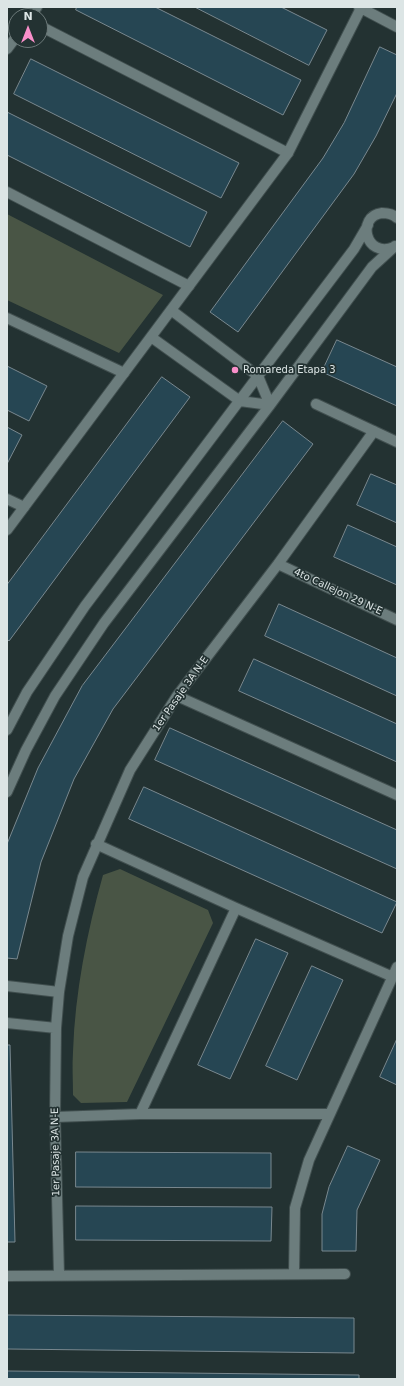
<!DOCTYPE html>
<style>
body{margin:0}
#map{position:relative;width:404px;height:1386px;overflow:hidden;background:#233232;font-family:"DejaVu Sans",sans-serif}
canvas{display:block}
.frame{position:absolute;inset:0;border:8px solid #dce5e5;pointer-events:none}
.north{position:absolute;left:8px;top:8px;width:40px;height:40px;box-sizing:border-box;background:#233232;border:1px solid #6d7a7a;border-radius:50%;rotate:0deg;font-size:11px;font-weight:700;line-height:16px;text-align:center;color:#dce5e5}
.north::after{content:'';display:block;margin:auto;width:14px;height:18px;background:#f98fca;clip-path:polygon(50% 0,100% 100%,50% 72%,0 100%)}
</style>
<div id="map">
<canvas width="404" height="1386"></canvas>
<div class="frame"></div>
<div class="north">N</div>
</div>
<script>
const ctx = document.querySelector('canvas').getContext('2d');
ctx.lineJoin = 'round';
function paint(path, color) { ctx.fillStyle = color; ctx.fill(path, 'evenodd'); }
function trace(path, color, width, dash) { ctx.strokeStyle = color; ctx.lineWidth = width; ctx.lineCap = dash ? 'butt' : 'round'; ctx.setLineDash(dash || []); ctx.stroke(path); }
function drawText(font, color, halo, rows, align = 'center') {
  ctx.font = font + ' "DejaVu Sans",sans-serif'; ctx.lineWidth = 3.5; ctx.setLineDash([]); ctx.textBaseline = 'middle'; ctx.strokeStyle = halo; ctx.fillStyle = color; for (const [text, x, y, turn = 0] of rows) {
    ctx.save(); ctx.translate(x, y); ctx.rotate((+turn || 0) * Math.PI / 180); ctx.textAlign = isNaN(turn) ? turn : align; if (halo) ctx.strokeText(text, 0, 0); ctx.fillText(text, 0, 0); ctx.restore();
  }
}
const green = new Path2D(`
 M7,214L163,295L119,353L7,300Z
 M120,869L208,910L213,923L127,1102L81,1103L73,1095C73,1080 72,1066 73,1052C75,992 87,932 103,875Z`);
const building = new Path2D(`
 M77,7H155L301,80L283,115L76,10Z
 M195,7H281L327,30L309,65Z
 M380,47L397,55V93L376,136L354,174L238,332L210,312L323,158L344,123Z
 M31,59L239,163L221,198L14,94Z
 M7,112L207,212L190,247L7,155Z
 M337,340L397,367V406L322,372Z
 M7,366L47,386L29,421L7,410Z
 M162,377L190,397L9,641L7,639V585Z
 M283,421L313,444L113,709L74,779L41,862L17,959L7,958V844L38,768L82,686Z
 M7,427L22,435L7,464Z
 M371,474L397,485V523L357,505Z
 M348,525L397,547V585L334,557Z
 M279,604L397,658V696L265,636Z
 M254,659L397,724V762L239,691Z
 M170,728L397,830V869L155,760Z
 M144,787L397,902L382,933L129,819Z
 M256,939L288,953L230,1079L198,1065Z
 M312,966L343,980L297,1080L266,1066Z
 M397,1039V1085L380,1077Z
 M7,1045H10L15,1242H7Z
 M348,1146L380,1160L357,1210L356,1251H322V1214L329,1187Z
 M76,1152L271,1153V1188L76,1187Z
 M76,1206L272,1207L271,1241L76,1240Z
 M7,1315L354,1318V1353L7,1349Z
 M7,1371L359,1375V1379H7Z`);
const service = new Path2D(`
 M359,7L397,27
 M30,16L37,7
 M40,26L288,153
 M7,49L16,37
 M7,192L189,286
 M7,318L124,373
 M7,499L24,507`);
const minor = new Path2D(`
 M394,247C365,259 356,216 382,213C388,213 393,214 397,218
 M171,310L258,376L270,405
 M151,337L240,401L270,405
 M316,404L397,442
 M7,530L288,153L361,8
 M278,564L397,620
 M177,696L397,795
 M7,730L27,692L85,606L258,376L354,249L368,225
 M7,792L26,750L55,696L104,623L270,405L372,267L395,246
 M96,844L236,908L393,977
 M7,986L59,992
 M7,1023L56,1028
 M140,1114L236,908
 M55,1117L140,1114H330
 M294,1274L295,1208L309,1160L397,967
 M59,1275L55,1117L56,1028L59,992L68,936L83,877L130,770L177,696L278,564L374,431
 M7,1276L345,1274`);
const markers = [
 [235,370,4,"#f98fca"]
];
const poiNames = [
 ["Romareda Etapa 3",243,370]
];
const streetNames = [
 ["4to Callejon 29 N-E",338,592,25],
 ["1er Pasaje 3A N-E",181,694,-55],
 ["1er Pasaje 3A N-E",56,1152,-91]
];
paint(green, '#495545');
paint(building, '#264653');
trace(building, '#79888f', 1);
trace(service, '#414f4f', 12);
trace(minor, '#414f4f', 12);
trace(service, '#6c7d7d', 10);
trace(minor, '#6c7d7d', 10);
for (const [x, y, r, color] of markers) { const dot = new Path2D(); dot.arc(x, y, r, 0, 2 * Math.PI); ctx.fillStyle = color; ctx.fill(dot); trace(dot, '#233232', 1.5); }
drawText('10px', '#dce5e5', '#233232', poiNames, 'left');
drawText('10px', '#dce5e5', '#233232', streetNames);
</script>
